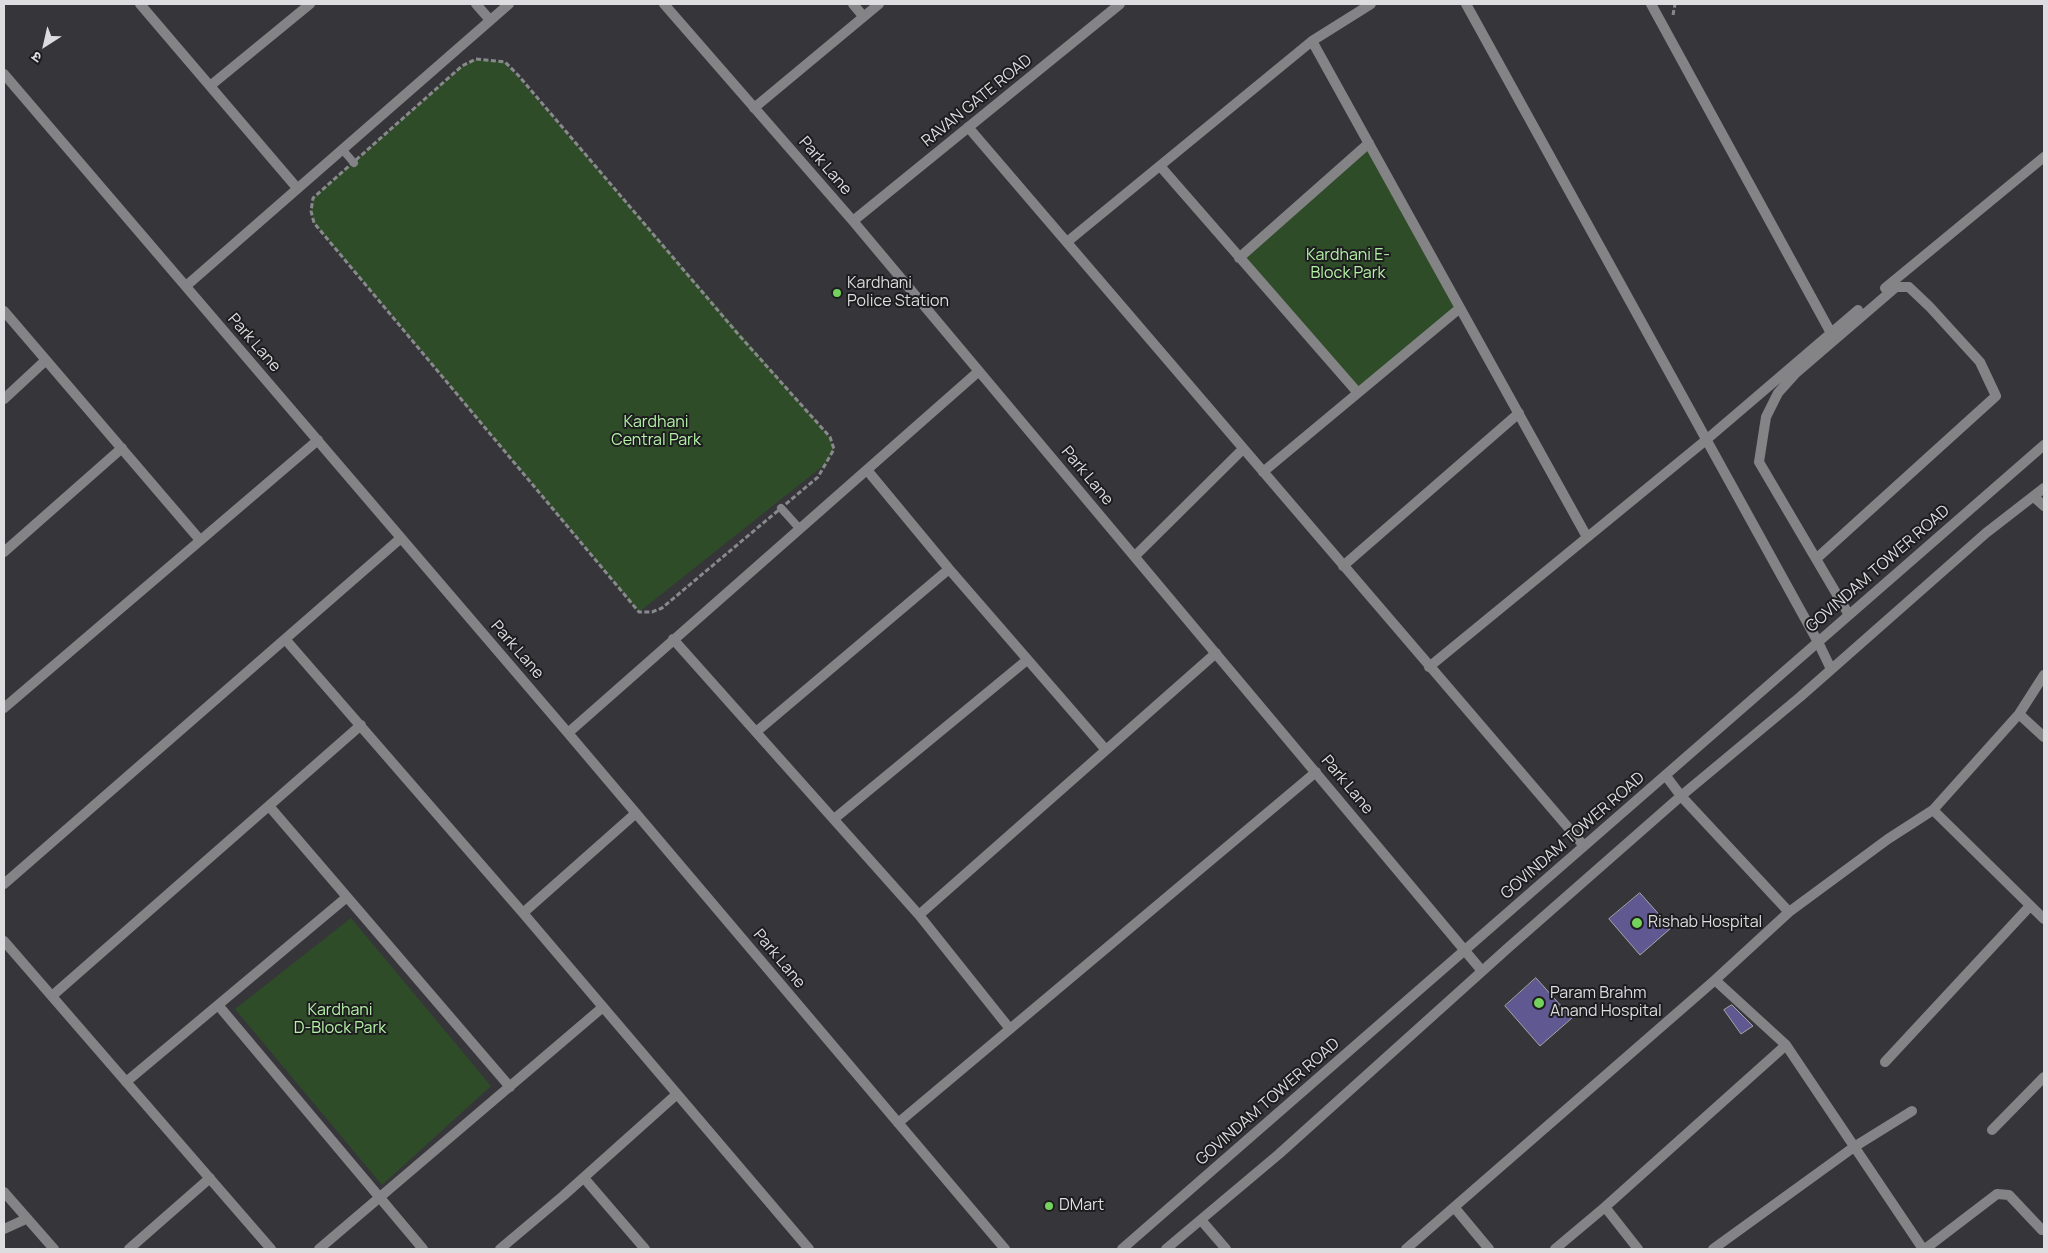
<!DOCTYPE html>
<meta charset="utf-8">
<style>
body{margin:0}
#map{position:relative;width:2048px;height:1253px;overflow:hidden;background:#36353a;font-family:Manrope,"Noto Sans Devanagari",sans-serif}
canvas{display:block}
.frame{position:absolute;inset:0;border:5px solid #dddde0;pointer-events:none}
.north{position:absolute;left:20px;top:20px;width:50px;height:50px;-webkit-text-stroke:4px #1d1d1f;paint-order:stroke;rotate:215deg;font-size:14px;font-weight:700;line-height:20px;text-align:center;color:#dddde0}
.north::after{content:'';display:block;margin:auto;width:18px;height:22px;background:#dddde0;clip-path:polygon(50% 0,100% 100%,50% 72%,0 100%)}
</style>
<div id="map">
<canvas width="2048" height="1253"></canvas>
<div class="frame"></div>
<div class="north">उ</div>
</div>
<script>
const ctx = document.querySelector('canvas').getContext('2d');
ctx.lineJoin = 'round';
function paint(path, color) { ctx.fillStyle = color; ctx.fill(path, 'evenodd'); }
function trace(path, color, width, dash) { ctx.strokeStyle = color; ctx.lineWidth = width; ctx.lineCap = dash ? 'butt' : 'round'; ctx.setLineDash(dash || []); ctx.stroke(path); }
function drawText(font, color, halo, rows, align = 'center') {
  ctx.font = font + ' Manrope,sans-serif'; ctx.lineWidth = 4; ctx.setLineDash([]); ctx.textBaseline = 'middle'; ctx.strokeStyle = halo; ctx.fillStyle = color; for (const [text, x, y, turn = 0] of rows) {
    ctx.save(); ctx.translate(x, y); ctx.rotate((+turn || 0) * Math.PI / 180); ctx.textAlign = isNaN(turn) ? turn : align; if (halo) ctx.strokeText(text, 0, 0); ctx.fillText(text, 0, 0); ctx.restore();
  }
}
const green = new Path2D(`
 M476,59L505,62L830,437L834,449L828,462L639,612L314,223L311,211L313,198L462,66Z
 M1369,143L1460,308L1358,393L1239,258Z
 M351,918L491,1086L382,1185L235,1009Z`);
const building = new Path2D(`
 M1640,893L1671,928L1640,955L1609,919Z
 M1536,978L1572,1018L1540,1046L1505,1006Z
 M1732,1005L1753,1026L1741,1034L1724,1010Z`);
const path = new Path2D(`
 M1673,15L1675,4
 M476,59L505,62L518,75L738,334L830,437L834,449L818,477L662,608L652,612H639L314,223L311,211L313,198L462,66Z`);
const lane = new Path2D(`
 M342,149L354,163
 M781,508L799,528`);
const street = new Path2D(`
 M140,4L297,188
 M476,4L490,20
 M664,4L853,221L1482,971
 M853,4L863,16
 M1466,4L1818,642L1831,669
 M1651,4L1831,333
 M1312,41L1587,537
 M4,74L568,733L1005,1249
 M210,86L310,4
 M754,108L879,4
 M968,127L1584,846
 M1160,166L1358,393
 M853,221L1120,4
 M1067,242L1312,41L1371,4
 M1239,258L1369,143
 M186,286L509,4
 M1885,288L2044,157
 M4,311L200,540
 M4,399L46,360
 M867,470L949,569L1106,750
 M1263,472L1460,308
 M2034,497L2044,506
 M4,552L122,448
 M1135,556L1243,449
 M1816,559L1996,396L1980,362L1929,306L1909,287H1896L1796,373L1778,393L1766,417L1759,462L1849,615
 M1343,566L1519,413
 M285,639L523,913L809,1249
 M673,639L919,915L1010,1029
 M1429,667L1706,440L1858,310
 M4,708L318,440
 M2019,714L2044,737
 M756,732L949,569
 M568,733L979,371
 M269,806L510,1087
 M1933,810L2019,714L2044,675
 M834,819L1027,660
 M4,884L401,538
 M1789,912L1888,839L1933,810L2044,919
 M523,913L636,813
 M919,915L1216,653
 M4,941L271,1249
 M52,996L361,725
 M218,1005L423,1249
 M1786,1045L1923,1249
 M1885,1062L2030,906
 M126,1082L347,897
 M898,1123L1316,772
 M1992,1130L2044,1077
 M584,1178L645,1249
 M4,1192L54,1249
 M1454,1207L1489,1249
 M1605,1207L1638,1249
 M1201,1220L1226,1249
 M4,1229L26,1219
 M129,1249L210,1178
 M319,1249L603,1007
 M500,1249L563,1196L677,1094
 M1122,1249L2044,445
 M1166,1249L1279,1154L1509,947L1681,796L1800,697L1986,533L2044,488
 M1406,1249L1715,980L1789,912L1681,796L1666,776
 M1555,1249L1605,1207L1786,1045L1715,980
 M1713,1249L1854,1147L1912,1111
 M1925,1249L1997,1194L2009,1195L2042,1230`);
const markers = [
 [837,293,5,"#74d25c"],
 [1637,923,6,"#74d25c"],
 [1539,1003,6,"#74d25c"],
 [1049,1206,5,"#74d25c"]
];
const streetNames = [
 ["RAVAN GATE ROAD",977,101,-39],
 ["Park Lane",825,166,49],
 ["Park Lane",254,343,49],
 ["Park Lane",1087,476,50],
 ["GOVINDAM TOWER ROAD",1878,569,-41],
 ["Park Lane",517,650,49],
 ["Park Lane",1347,785,50],
 ["GOVINDAM TOWER ROAD",1573,836,-41],
 ["Park Lane",779,959,50],
 ["GOVINDAM TOWER ROAD",1268,1102,-41]
];
const parkNames = [
 ["Kardhani E-",1348,256],
 ["Block Park",1348,274],
 ["Kardhani",656,423],
 ["Central Park",656,441],
 ["Kardhani",340,1011],
 ["D-Block Park",340,1029]
];
const poiNames = [
 ["Kardhani",847,284],
 ["Police Station",847,302],
 ["Rishab Hospital",1648,923],
 ["Param Brahm",1550,994],
 ["Anand Hospital",1550,1012],
 ["DMart",1059,1206]
];
paint(green, '#2f4c28');
paint(building, '#605991');
trace(building, '#a5a5aa', 1);
trace(path, '#89898d', 3, [5, 2.5]);
trace(lane, '#848487', 8);
trace(street, '#848487', 10);
for (const [x, y, r, color] of markers) { const dot = new Path2D(); dot.arc(x, y, r, 0, 2 * Math.PI); ctx.fillStyle = color; ctx.fill(dot); trace(dot, '#1d1d1f', 2); }
drawText('16px', '#dddde0', '#1d1d1f', streetNames);
drawText('16px', '#b4f1a6', '#1d1d1f', parkNames);
drawText('16px', '#dddde0', '#1d1d1f', poiNames, 'left');
</script>
